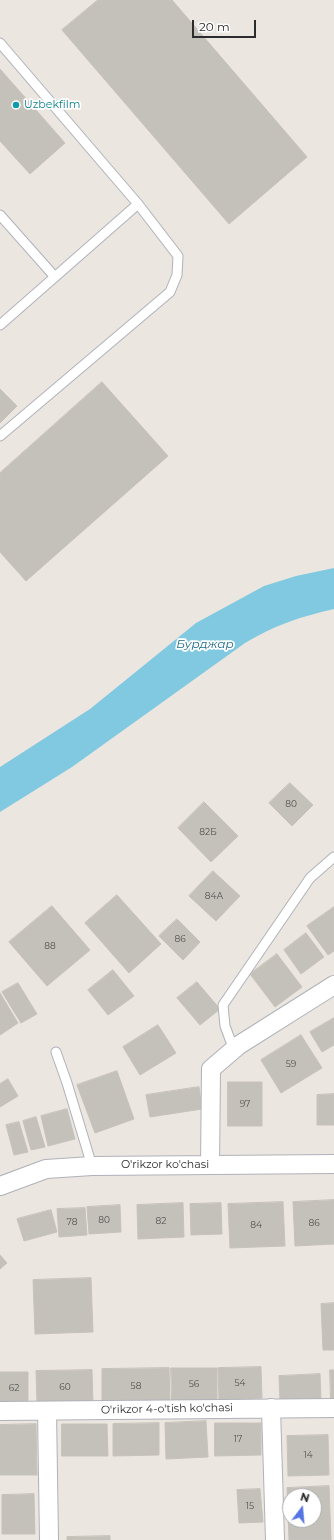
<!DOCTYPE html>
<meta charset="utf-8">
<style>
body{margin:0}
#map{position:relative;width:334px;height:1540px;overflow:hidden;background:#ebe6e0;font-family:Montserrat,sans-serif}
canvas{display:block}
.north{position:absolute;left:282px;top:1488px;width:40px;height:40px;box-sizing:border-box;background:#fff;border:1px solid #ababab;border-radius:50%;rotate:16deg;font-size:11px;font-weight:700;line-height:16px;text-align:center;color:#2c2c2c}
.north::after{content:'';display:block;margin:auto;width:14px;height:18px;background:#5474e4;clip-path:polygon(50% 0,100% 100%,50% 72%,0 100%)}
.scale{position:absolute;left:192px;top:20px;width:64px;height:18px;box-sizing:border-box;border:2px solid #2c2c2c;border-top:0;padding-left:5px;font-size:12px;line-height:14px;white-space:nowrap;color:#2c2c2c;-webkit-text-stroke:3px #fff;paint-order:stroke}
</style>
<div id="map">
<canvas width="334" height="1540"></canvas>
<div class="north">N</div>
<div class="scale">20 m</div>
</div>
<script>
const ctx = document.querySelector('canvas').getContext('2d');
ctx.lineJoin = 'round';
function paint(path, color) { ctx.fillStyle = color; ctx.fill(path, 'evenodd'); }
function trace(path, color, width, dash) { ctx.strokeStyle = color; ctx.lineWidth = width; ctx.lineCap = dash ? 'butt' : 'round'; ctx.setLineDash(dash || []); ctx.stroke(path); }
function drawText(font, color, halo, rows, align = 'center') {
  ctx.font = font + ' Montserrat,sans-serif'; ctx.lineWidth = 3.5; ctx.setLineDash([]); ctx.textBaseline = 'middle'; ctx.strokeStyle = halo; ctx.fillStyle = color; for (const [text, x, y, turn = 0] of rows) {
    ctx.save(); ctx.translate(x, y); ctx.rotate((+turn || 0) * Math.PI / 180); ctx.textAlign = isNaN(turn) ? turn : align; if (halo) ctx.strokeText(text, 0, 0); ctx.fillText(text, 0, 0); ctx.restore();
  }
}
const water = new Path2D(`
 M334,568V609C302,616 273,626 245,643L72,767L0,812V767L90,709L196,623L264,586L296,576Z`);
const building = new Path2D(`
 M98,0H172L307,157L229,224L62,30Z
 M0,69L65,143L30,174L0,141Z
 M102,382L168,456L26,581L0,552V473Z
 M0,389L17,406L0,423Z
 M290,783L313,805L292,826L269,803Z
 M204,802L238,836L211,862L178,828Z
 M213,871L240,896L216,921L189,896Z
 M117,895L161,944L129,973L85,923Z
 M52,906L90,950L47,986L9,942Z
 M334,907V951L328,955L307,926Z
 M177,919L200,942L183,960L159,936Z
 M306,933L324,957L301,974L284,950Z
 M277,954L302,987L275,1007L250,974Z
 M113,970L134,996L108,1015L88,990Z
 M197,982L220,1009L200,1025L177,998Z
 M18,983L37,1014L21,1023L2,992Z
 M0,993L18,1023L0,1035Z
 M334,1018V1045L322,1052L310,1032Z
 M158,1025L176,1053L140,1075L123,1047Z
 M301,1035L322,1068L281,1093L261,1060Z
 M117,1071L134,1119L95,1133L77,1085Z
 M8,1079L18,1096L0,1107V1084Z
 M228,1082H262V1126H228Z
 M199,1087L202,1109L150,1117L146,1095Z
 M334,1094V1125H317V1095Z
 M67,1109L75,1139L48,1146L41,1116Z
 M36,1117L45,1147L31,1150L23,1121Z
 M19,1122L28,1152L14,1155L6,1125Z
 M334,1200V1244L295,1246L293,1202Z
 M283,1202L285,1246L230,1248L228,1204Z
 M183,1203L184,1237L138,1239L137,1205Z
 M221,1203L222,1234L191,1235L190,1204Z
 M120,1205L121,1232L89,1234L87,1207Z
 M85,1208L87,1235L59,1237L57,1209Z
 M51,1210L57,1232L24,1241L17,1219Z
 M0,1255L7,1263L0,1269Z
 M91,1278L93,1332L35,1334L33,1280Z
 M334,1303V1350H323L321,1304Z
 M261,1367L262,1398L219,1400L218,1368Z
 M169,1368L170,1402L102,1403V1369Z
 M171,1368H217V1400L172,1401Z
 M92,1370L93,1404H37L36,1371Z
 M330,1370H334V1400H331Z
 M0,1372H28V1405H0Z
 M320,1374L321,1400L280,1402L279,1376Z
 M206,1421L208,1457L166,1459L165,1423Z
 M159,1423V1455L113,1456V1424Z
 M215,1423H261V1455L215,1456Z
 M36,1424L37,1475H0V1425Z
 M62,1424H107L108,1456H62Z
 M328,1435L329,1475L288,1476L287,1436Z
 M329,1486L331,1540H289L287,1488ZM290,1496H314V1520H290Z
 M260,1489L263,1522L239,1523L237,1490Z
 M34,1494L35,1534H2V1495Z
 M110,1536V1540H67V1537Z`);
const service = new Path2D(`
 M0,43L138,204L178,256L177,275L170,292L0,436
 M0,215L55,277
 M0,325L138,204
 M234,1050L225,1026L223,1005L310,878L334,857
 M56,1052L67,1083L92,1166`);
const minor = new Path2D(`
 M210,1165L211,1069L239,1045L334,985
 M0,1186L46,1169L92,1166L334,1164
 M271,1408L275,1540
 M0,1411L334,1408
 M47,1411L49,1540`);
const markers = [
 [16,105,4,"#0f9aa8"]
];
const numberNames = [
 ["80",291,804],
 ["82Б",208,832],
 ["84А",214,896],
 ["86",180,939],
 ["88",50,946],
 ["59",291,1064],
 ["97",245,1104],
 ["80",104,1220],
 ["82",161,1221],
 ["78",72,1222],
 ["86",314,1223],
 ["84",256,1225],
 ["54",240,1383],
 ["56",194,1384],
 ["58",136,1386],
 ["60",65,1387],
 ["62",14,1388],
 ["17",238,1439],
 ["14",308,1455],
 ["15",250,1506]
];
const cultureNames = [
 ["Uzbekfilm",24,105]
];
const streetNames = [
 ["O'rikzor ko'chasi",165,1165],
 ["O'rikzor 4-o'tish ko'chasi",167,1409,-1]
];
const waterNames = [
 ["Бурджар",205,644]
];
paint(water, '#80c9e0');
paint(building, '#c4c1bb');
trace(building, '#c7c2b9', 1);
trace(service, '#b0b2ba', 11);
trace(minor, '#b0b2ba', 20);
trace(service, '#fff', 9);
trace(minor, '#fff', 18);
for (const [x, y, r, color] of markers) { const dot = new Path2D(); dot.arc(x, y, r, 0, 2 * Math.PI); ctx.fillStyle = color; ctx.fill(dot); trace(dot, '#fff', 1.5); }
drawText('9px', '#525150', null, numberNames);
drawText('11px', '#0d838f', '#fff', cultureNames, 'left');
drawText('11px', '#2c2c2c', '#fff', streetNames);
drawText('italic 12px', '#1f6a8c', '#fff', waterNames);
</script>
